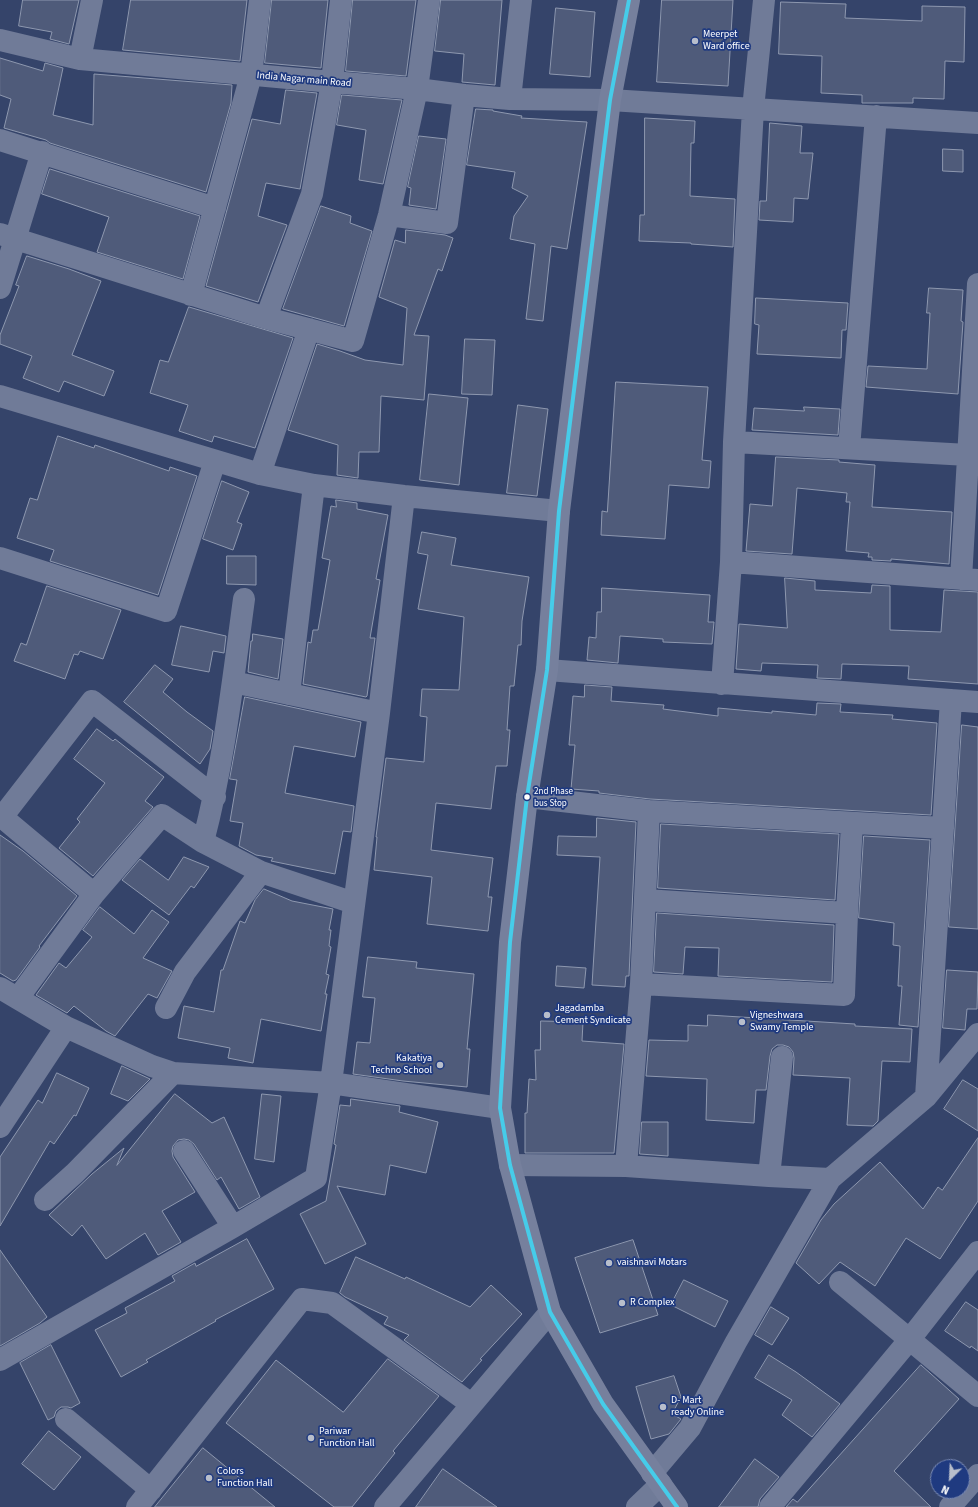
<!DOCTYPE html>
<style>
body{margin:0}
#map{position:relative;width:978px;height:1507px;overflow:hidden;background:#35446a;font-family:"Source Sans 3",sans-serif}
canvas{display:block}
.north{position:absolute;left:930px;top:1459px;width:40px;height:40px;box-sizing:border-box;background:#1f3a80;border:1px solid #7989b3;border-radius:50%;rotate:204deg;font-size:11px;font-weight:700;line-height:16px;text-align:center;color:#fff}
.north::after{content:'';display:block;margin:auto;width:14px;height:18px;background:#b8becb;clip-path:polygon(50% 0,100% 100%,50% 72%,0 100%)}
</style>
<div id="map">
<canvas width="978" height="1507"></canvas>
<div class="north">N</div>
</div>
<script>
const ctx = document.querySelector('canvas').getContext('2d');
ctx.lineJoin = 'round';
function paint(path, color) { ctx.fillStyle = color; ctx.fill(path, 'evenodd'); }
function trace(path, color, width, dash) { ctx.strokeStyle = color; ctx.lineWidth = width; ctx.lineCap = dash ? 'butt' : 'round'; ctx.setLineDash(dash || []); ctx.stroke(path); }
function drawText(font, color, halo, rows, align = 'center') {
  ctx.font = font + ' "Source Sans 3",sans-serif'; ctx.lineWidth = 3.5; ctx.setLineDash([]); ctx.textBaseline = 'middle'; ctx.strokeStyle = halo; ctx.fillStyle = color; for (const [text, x, y, turn = 0] of rows) {
    ctx.save(); ctx.translate(x, y); ctx.rotate((+turn || 0) * Math.PI / 180); ctx.textAlign = isNaN(turn) ? turn : align; if (halo) ctx.strokeText(text, 0, 0); ctx.fillText(text, 0, 0); ctx.restore();
  }
}
const building = new Path2D(`
 M23,0H79L69,44L50,39L52,32L19,26Z
 M131,0H247L240,61L123,50Z
 M272,0H328L321,68L265,63Z
 M353,0H416L406,76L346,71Z
 M441,0H502L495,85L462,82L464,54L435,51Z
 M662,0H733L728,86L657,82Z
 M781,2L846,4L845,18L922,21V6L965,7L964,62L945,61L944,99L913,98V103H862V95L821,93L822,56L779,54Z
 M556,8L595,12L590,77L550,74Z
 M0,58L43,71L45,63L63,68L53,115L93,125L94,74L232,85L231,103L206,192L50,143L46,140L4,128L11,99L0,95Z
 M286,90L317,93L300,189L266,183L258,216L287,225L258,302L206,286L252,119L280,124Z
 M342,95L402,100L383,184L359,180L366,130L337,125Z
 M476,109L493,110V111L522,116L521,118L587,122L567,249L551,246L543,321L526,319L535,244L510,239L514,216L528,196L512,188L515,172L467,165Z
 M645,118L695,121L694,143H691L690,196L735,199L733,247L691,244V243L639,241L640,215H644Z
 M770,123L802,126L800,153H813L808,199L794,198L793,222L759,220L760,201H766Z
 M419,136L446,139L436,209L409,205L411,188L408,187Z
 M943,149L963,150V172L943,171Z
 M50,169L200,216L183,279L97,252L109,217L42,194Z
 M321,206L351,216L350,223L372,231L344,326L283,309Z
 M406,230L445,235L453,238L442,271L438,269L414,335L429,336L424,400L381,396L379,452H359L358,478L337,475L338,445L288,430L317,344L340,351L365,360L403,365L407,308L379,297L395,240L405,243Z
 M27,256L69,269L101,281L72,355L114,371L104,396L64,381L59,392L23,378L32,356L0,344V335L19,286L16,285Z
 M929,288L963,290L961,321L963,322L958,394L866,387L868,366L927,369L930,313H927Z
 M756,298L848,303L846,330H842L841,358L757,354L759,325L755,324Z
 M189,307L293,338L255,448L214,436L212,442L179,431L188,405L150,393L160,360L168,362Z
 M465,339L495,340L492,395L462,394Z
 M616,382L708,387L702,460L711,461L709,488L669,485L665,539L601,535L602,511L607,512Z
 M429,394L468,398L459,485L420,480Z
 M518,405L548,409L537,496L507,493Z
 M804,407L840,409L838,435L752,430L754,408L804,411Z
 M58,436L94,448L95,445L169,471L170,467L197,476L158,595L50,561L54,550L17,538L30,498L37,500Z
 M776,457L839,460V462L875,465L872,507L952,512L949,564L891,559V561L872,560V557H868L869,553L846,551L850,502H846L847,493L797,488L792,554L746,551L750,504L772,506Z
 M222,481L249,492L237,522L242,524L233,550L203,539Z
 M336,500L357,503V509L388,515L376,579L380,580L370,638H375L367,696L366,697L303,684L308,642L311,643L313,630H318L330,560L322,558L331,506L336,507Z
 M422,532L456,538L451,565L529,577L522,621L521,645H518L514,686H510L507,730H510L507,766H496L491,809L436,803L431,850L493,858L488,897H492L488,931L427,924L432,877L374,870L377,837H376L386,758L424,762L427,717L420,716L422,689L459,690L464,617L418,609L428,555L418,553Z
 M227,556H256V585L227,584Z
 M785,578L815,581V590L871,593L872,585L890,586V630L941,632L944,590L978,592V684L908,679L909,666L842,664L841,679L817,678L818,665L762,663L761,671L736,669L739,624L787,628Z
 M47,586L121,610L103,659L80,651L78,655L74,654L65,679L14,661L21,643L26,645Z
 M602,588L710,595L708,622H714L712,644L663,642V639L620,636L618,663L587,660L589,637L596,638L597,612H601Z
 M181,626L226,636L224,653L213,651L209,672L172,665Z
 M253,634L283,639L278,679L248,672L251,641H252Z
 M155,665L173,679L163,692L187,712L213,731L210,749L200,764L124,702Z
 M585,685L612,687L611,701L664,705L663,709L718,716V708L772,713V711L816,715L817,703L841,704L840,712L893,715L892,719L937,723L931,815L650,799L599,793V791L571,789L575,745H569L573,696L584,697Z
 M245,697L361,722L355,757L294,746L285,793L354,806L351,832L343,831L335,874L271,861L273,858L256,855L239,846L243,823L230,821L237,780L230,779Z
 M962,725L978,727V929L949,927Z
 M97,729L113,741L115,739L164,777L145,801L153,807L93,876L59,848L80,822L77,819L105,783L74,759Z
 M597,818L636,822L629,976H626L625,987L592,985L600,857L557,855L558,836L596,837Z
 M661,824L839,834L835,900L658,888Z
 M0,835L23,851L77,896L39,946L40,947L16,980L13,981L0,973Z
 M864,836L930,840L918,1027L899,1025L902,986H898L900,946L893,945L894,923L859,918Z
 M184,857L209,867L194,888L191,886L169,915L122,880L140,859L168,880Z
 M264,889L292,901L333,909L329,930H331L329,946L331,947L326,974L329,975L325,994H327L321,1031L261,1019L253,1063L228,1058L230,1048L178,1038L184,1006L214,1012L221,970H223L240,921L245,923L255,900Z
 M100,907L134,934L152,910L169,922L143,958L172,971L157,998L148,994L115,1036L106,1031L74,1006L67,1013L36,995L59,963L66,968L92,937L83,930Z
 M657,913L834,925L832,982L718,976L719,948L685,947L683,974L654,972Z
 M368,957L417,962L416,968L474,974L467,1049H470L467,1087L403,1081L353,1074L357,1042L370,1043L375,998L363,997Z
 M557,966L586,968L584,988L556,986Z
 M947,970L978,972L977,1009H967L965,1030L943,1028Z
 M708,1015L855,1024V1026L912,1029L910,1062L882,1061L878,1121L873,1126L847,1125L850,1078L793,1075L794,1058L793,1052L789,1047L783,1045H777L772,1049L770,1056L766,1090H756L754,1123L706,1120L707,1079L646,1076L649,1040L688,1041V1025L707,1026Z
 M541,1021L583,1022L582,1041L624,1044L614,1153H525V1113H527L529,1079L536,1080L535,1050H540Z
 M122,1066L150,1079L128,1101L111,1094Z
 M57,1073L89,1088L76,1116L74,1115L54,1144L50,1141L0,1226V1157L38,1100L42,1103Z
 M963,1080L978,1089V1131L944,1109Z
 M175,1094L212,1123L224,1117L260,1197L239,1209L221,1177L217,1180L194,1144L189,1140L184,1139L178,1140L173,1146L172,1151L173,1157L195,1192L162,1211L181,1242L158,1255L145,1233L106,1259L82,1225L72,1236L49,1215L92,1174L124,1148L117,1165Z
 M262,1094L281,1096L274,1162L255,1159Z
 M351,1099L400,1106L399,1112L438,1122L426,1173L390,1165L385,1195L337,1186L366,1244L325,1264L300,1214L326,1201L336,1145L334,1144L340,1105L350,1106Z
 M642,1122H668V1156L640,1154Z
 M978,1138V1201L940,1259L906,1238L875,1286L840,1262L819,1284L796,1263L821,1220L834,1204L880,1162L923,1209L938,1187L942,1190Z
 M247,1239L274,1289L215,1320L216,1321L146,1360L148,1362L121,1377L95,1330L127,1313L125,1308L175,1281L172,1276L195,1263L196,1266Z
 M633,1240L658,1315L600,1333L575,1258Z
 M0,1250L47,1317L40,1323L0,1346Z
 M356,1257L405,1279L406,1277L470,1307L491,1285L522,1314L480,1359L482,1360L462,1382L404,1340L409,1335L384,1324L388,1317L345,1297L340,1293Z
 M684,1280L728,1301L715,1327L671,1305Z
 M966,1302L978,1310V1351L971,1346L970,1348L945,1331Z
 M771,1307L789,1318L772,1345L755,1335Z
 M51,1345L80,1403L71,1408L68,1407H61L56,1411L54,1417L48,1420L20,1363Z
 M769,1355L796,1372L840,1404L812,1437L782,1415L792,1400L755,1378Z
 M388,1359L439,1396L393,1451L395,1453L352,1507H334L226,1423L276,1360L343,1412Z
 M921,1365L959,1399L894,1471L931,1507H786L793,1499L797,1502Z
 M674,1376L681,1397L672,1414L681,1419L669,1434L651,1439L636,1387Z
 M49,1431L81,1457L54,1490L22,1464Z
 M203,1448L275,1507H155Z
 M755,1459L779,1477L760,1499L758,1507H719Z
 M443,1469L497,1507H416Z`);
const street = new Path2D(`
 M0,40L80,59L332,82L417,89L464,95L510,99L610,100L978,123
 M80,59L92,0
 M510,99L521,0
 M0,140L215,208
 M389,215L447,223L464,95
 M0,234L266,318L353,341L389,215L417,89L429,0
 M0,288L42,152
 M191,295L251,75L260,0
 M266,318L312,194L332,82L341,0
 M0,396L260,474L314,485L404,496L559,511
 M734,442L968,455
 M849,448L876,116
 M260,474L309,329
 M0,558L166,611L215,461
 M731,562L978,580
 M961,579L978,284
 M547,670L978,702
 M233,682L379,713
 M722,684L731,562L734,442L753,109L764,0
 M289,694L314,485
 M527,797L649,811L943,828
 M649,811L641,984L626,1166L769,1176L830,1179
 M0,816L2,817L92,701L215,797
 M2,817L94,894
 M203,842C224,762 233,680 244,599
 M645,900L847,913
 M641,984L844,995L847,913L852,824
 M0,988L66,1027L152,1066L173,1073L331,1083L500,1108
 M18,998L94,894L162,815L203,842L261,872L354,903
 M166,1008L185,972L261,872
 M926,1097L951,700
 M0,1127L66,1027
 M184,1151L233,1227
 M510,1165L626,1166
 M769,1176L782,1057
 M45,1200L75,1173L173,1073
 M840,1282L978,1396
 M0,1360L233,1227L316,1178L331,1083L379,713L404,496
 M66,1419L151,1490
 M652,1473L690,1428L736,1342L830,1179L926,1097L978,1034
 M137,1507L302,1299L332,1303L471,1404
 M385,1507L550,1312
 M637,1507L661,1484
 M770,1507L910,1339L978,1252
 M950,1507L978,1475`);
const secondary = new Path2D(`
 M629,0L610,100L559,511L547,670L527,797L510,942L500,1108L510,1165L550,1312L603,1404L677,1507`);
const bus1 = new Path2D(`
 M629,0L610,100L559,511L547,670L527,797L510,942L500,1108L510,1165L550,1312L603,1404L677,1507`);
const markers = [
 [695,41,4,"#b8becb"],
 [527,797,3.5,"#fff"],
 [547,1015,4,"#b8becb"],
 [742,1022,4,"#b8becb"],
 [440,1065,4,"#b8becb"],
 [609,1263,4,"#b8becb"],
 [622,1303,4,"#b8becb"],
 [663,1407,4,"#b8becb"],
 [311,1438,4,"#b8becb"],
 [209,1478,4,"#b8becb"]
];
const busNames = [
 ["2nd Phase",534,792],
 ["bus Stop",534,804]
];
const poiNames = [
 ["Meerpet",703,35],
 ["Ward office",703,47],
 ["Jagadamba",555,1009],
 ["Cement Syndicate",555,1021],
 ["Vigneshwara",750,1016],
 ["Swamy Temple",750,1028],
 ["Kakatiya",432,1059,"right"],
 ["Techno School",432,1071,"right"],
 ["vaishnavi Motars",617,1263],
 ["R Complex",630,1303],
 ["D- Mart",671,1401],
 ["ready Online",671,1413],
 ["Pariwar",319,1432],
 ["Function Hall",319,1444],
 ["Colors",217,1472],
 ["Function Hall",217,1484]
];
const streetNames = [
 ["India Nagar main Road",304,80,5]
];
paint(building, '#4f5b7a');
trace(building, '#8e98af', 1);
trace(street, '#707b98', 22);
trace(secondary, '#76809d', 22);
trace(bus1, '#46cce9', 4);
for (const [x, y, r, color] of markers) { const dot = new Path2D(); dot.arc(x, y, r, 0, 2 * Math.PI); ctx.fillStyle = color; ctx.fill(dot); trace(dot, '#1f3a80', 1.5); }
drawText('9px', '#fff', '#1f3a80', busNames, 'left');
drawText('10px', '#fff', '#1f3a80', poiNames, 'left');
drawText('10px', '#fff', '#1f3a80', streetNames);
</script>
